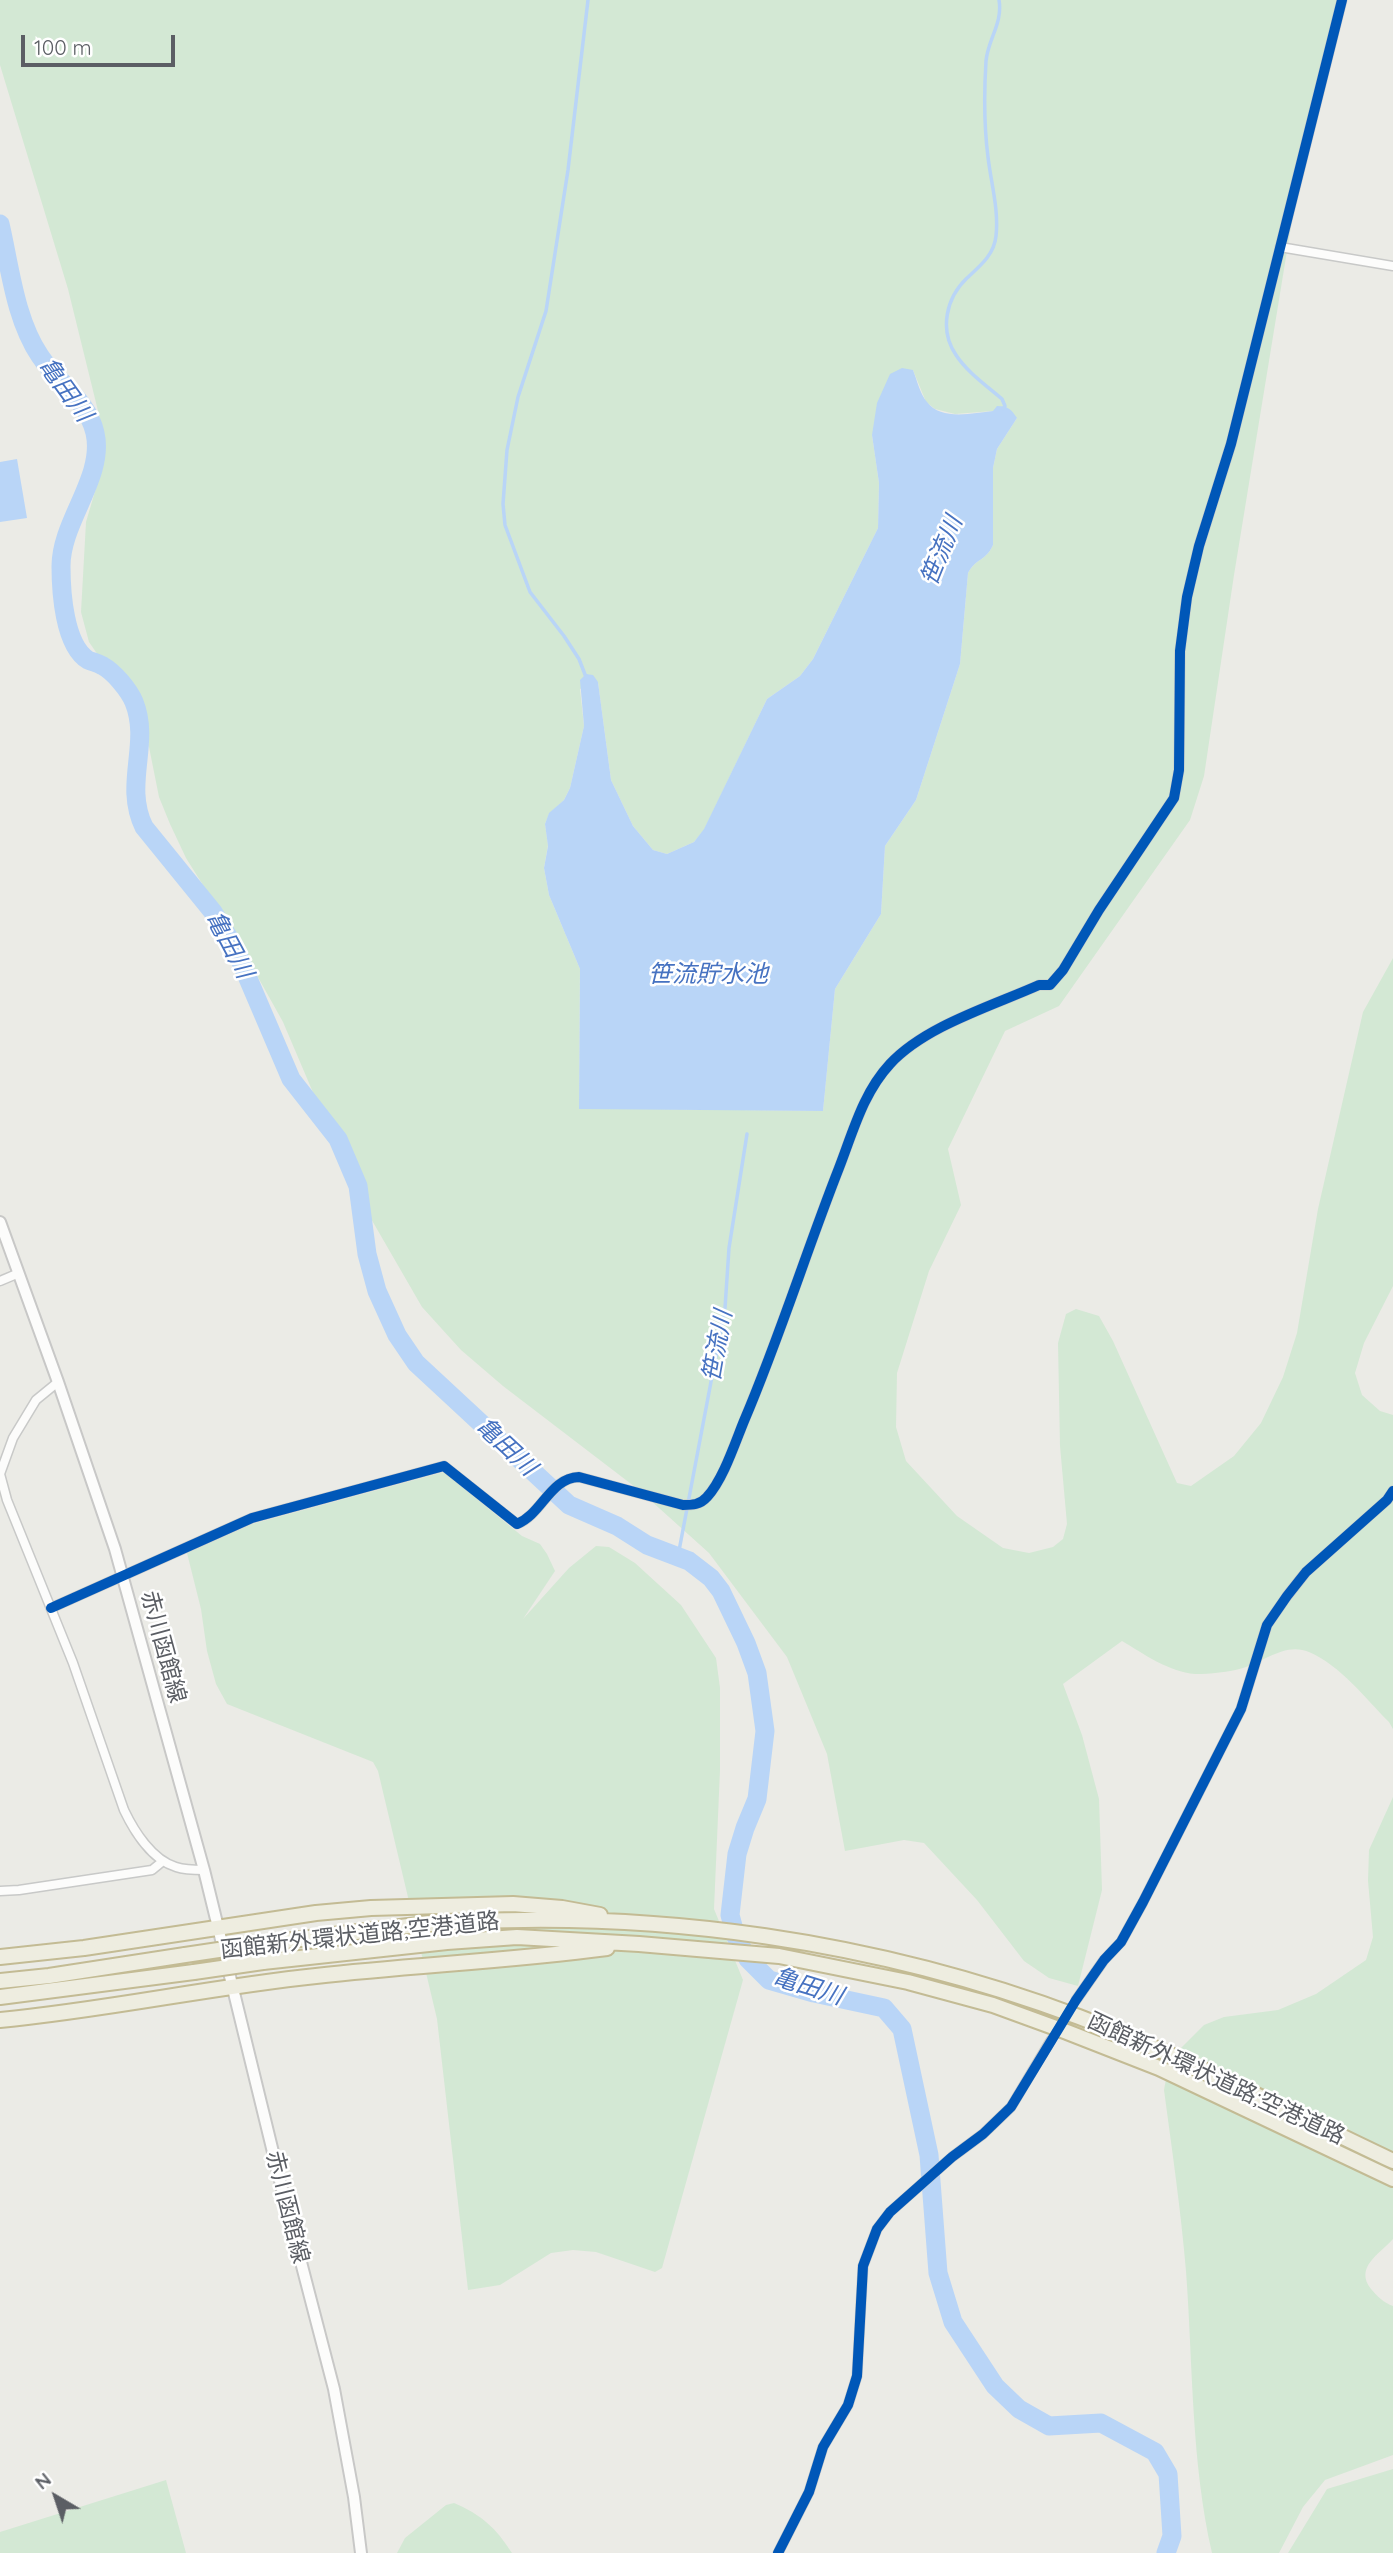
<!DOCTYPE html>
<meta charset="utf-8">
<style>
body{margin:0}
#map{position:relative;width:1393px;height:2553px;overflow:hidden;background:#ebebe6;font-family:Quicksand,sans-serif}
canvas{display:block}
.north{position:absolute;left:21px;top:2462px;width:70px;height:70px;-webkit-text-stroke:5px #fff;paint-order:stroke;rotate:321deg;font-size:19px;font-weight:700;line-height:28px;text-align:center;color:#5b5e64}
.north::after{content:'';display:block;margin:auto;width:24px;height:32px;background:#5b5e64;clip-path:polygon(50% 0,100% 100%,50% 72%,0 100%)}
.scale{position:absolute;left:21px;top:35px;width:154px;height:32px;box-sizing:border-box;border:4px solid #5b5e64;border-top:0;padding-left:9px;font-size:21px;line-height:24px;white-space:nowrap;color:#5b5e64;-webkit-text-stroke:5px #fff;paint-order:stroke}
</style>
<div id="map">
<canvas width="1393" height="2553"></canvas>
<div class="north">N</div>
<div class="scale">100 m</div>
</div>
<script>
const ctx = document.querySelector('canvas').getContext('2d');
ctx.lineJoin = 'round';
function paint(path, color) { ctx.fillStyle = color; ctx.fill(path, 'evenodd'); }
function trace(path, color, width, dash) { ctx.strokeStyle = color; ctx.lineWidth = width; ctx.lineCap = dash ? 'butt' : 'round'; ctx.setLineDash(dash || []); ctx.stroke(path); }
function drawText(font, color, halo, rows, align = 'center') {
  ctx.font = font + ' Quicksand,"Noto Sans JP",sans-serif'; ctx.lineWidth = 5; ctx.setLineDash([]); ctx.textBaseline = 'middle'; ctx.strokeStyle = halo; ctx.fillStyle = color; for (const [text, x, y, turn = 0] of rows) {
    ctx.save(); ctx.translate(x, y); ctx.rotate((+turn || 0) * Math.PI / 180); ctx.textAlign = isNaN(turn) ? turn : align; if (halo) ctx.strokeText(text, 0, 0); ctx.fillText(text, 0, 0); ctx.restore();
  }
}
const green = new Path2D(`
 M0,0H1340L1312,98L1234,575L1204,776L1190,820L1059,1006L1005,1031L948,1149L961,1205L929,1271L897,1373L896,1427L906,1461L957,1516L1003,1548L1029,1553L1053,1547L1063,1539L1067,1524L1060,1446L1058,1343L1066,1314L1076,1309L1099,1316L1113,1341L1177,1483L1191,1486L1234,1456L1261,1423L1283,1377L1297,1333L1318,1209L1363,1012L1393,958V1286L1364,1343L1355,1373L1362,1395L1380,1411L1393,1415V1729L1389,1722C1365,1698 1341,1666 1309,1652C1285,1642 1264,1662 1243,1668C1229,1672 1210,1674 1195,1674C1169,1672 1144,1654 1122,1641L1063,1684L1082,1735L1099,1799L1102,1890L1078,1986L1049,1978L1024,1961L977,1900L924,1843L904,1840L845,1851L827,1754L787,1657L709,1553L639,1490L503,1386L461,1350L422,1307L355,1191L283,1022L235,936L186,858L170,824L159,797L146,732L133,706L89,642L81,612L86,522L101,471V423L68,289L0,65ZM913,370L926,402L935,409L955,414L993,411L1017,418L997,449L993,468V545C986,561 976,558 968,573L960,664L916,800L885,846L881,914L835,989L823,1111L579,1108L580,969L549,895L544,868L548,845L545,824L549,814L564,800L570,788L584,726L580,689L598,682L611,780L633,826L653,850L667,854L694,842L704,830L767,699L800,676L813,659L878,528L879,483L872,435Z
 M444,1472L522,1536L540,1544L547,1554L555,1571L523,1619L569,1568L596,1546L609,1547L635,1563L681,1605L716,1658L720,1688V1770L714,1909L743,1980L662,2268L655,2272L596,2252L573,2250L551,2253L500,2285L468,2290L437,2019L378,1771L373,1762L227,1704L216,1684L207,1651L201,1609L187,1553L252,1524Z
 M1393,1797V2239C1380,2254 1354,2267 1371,2289C1377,2296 1384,2303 1393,2306V2455L1325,2480L1303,2507L1279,2553H1212C1191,2461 1193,2365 1186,2271C1181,2211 1172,2150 1164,2090L1168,2068L1177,2052L1204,2025L1224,2017L1278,2010L1316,1994L1366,1960L1373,1937L1368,1881L1369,1850Z
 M1393,2469V2553H1288L1327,2489Z
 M166,2480L186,2553H0V2532Z
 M454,2503C482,2515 496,2528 512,2553H397L405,2538L446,2505Z`);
const water = new Path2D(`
 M902,368L913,370C917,380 920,394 927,402C941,421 973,413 993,411L997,406C1008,406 1011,409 1017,418L997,449L993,468V545C986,561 976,558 968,573L960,664L916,800L885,846L881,914L835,989L823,1111L579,1109L580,969L549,895L544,868L548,846L545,824L549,813L564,800L570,788L584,726L580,680L586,674L593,675L598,682L611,780L633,826L653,850L667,854L694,842L704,829L767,699L800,676L813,659L878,528L879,483L872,435L877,403L890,374Z
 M17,459L27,518L0,522V462Z`);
const stream = new Path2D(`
 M999,0C1003,23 988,39 986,61C984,93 984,126 988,157C991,183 999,210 996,236C994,255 980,266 967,278C946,298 939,330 956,355C967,372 987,386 1002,399L1005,406L1003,409
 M586,677L579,659L564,636L530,592L505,525L503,504L507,450L518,397L546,311L568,170L588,0
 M678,1556L725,1308L729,1248L747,1134`);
const river = new Path2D(`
 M0,224C10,267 15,319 40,356C58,383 88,401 95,433C105,477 61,521 61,566C61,591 64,645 88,660C93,662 98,663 103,666C114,672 129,690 134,702C151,744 123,784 144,827L213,912L235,948L291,1079L338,1139L358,1186L367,1254L377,1291L397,1335L416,1363L569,1505L617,1526L647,1545L689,1561L711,1578L721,1591L746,1643L757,1673L765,1731L757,1799L745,1828L737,1854L730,1915L736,1937L748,1959L769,1980L814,1993L884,2008L902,2029L929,2155L938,2273L953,2322L995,2386L1019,2409L1049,2426L1101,2423L1155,2452L1168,2474L1172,2536L1166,2553`);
const streetTunnel = new Path2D(`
 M1051,2040L1076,2000`);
const street = new Path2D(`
 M1280,247L1393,266
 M0,1281L19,1273
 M58,1382L36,1400L13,1438L0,1474L7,1500L73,1663L124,1810C134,1831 152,1860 176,1867C185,1870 195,1870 204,1870
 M51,1608L252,1518L444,1466L517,1524C542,1514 550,1478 579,1477L683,1505C692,1505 700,1505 707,1497C723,1480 735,1443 744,1421C779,1339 806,1252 839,1168C853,1132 863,1093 890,1064C925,1026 992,1006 1039,985H1050L1063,970L1099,910L1174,798L1179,770L1180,651L1187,597L1199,546L1231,444L1342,0
 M0,1891L19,1890L152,1870L163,1861
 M1076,2000L1104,1960L1121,1942L1143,1902L1241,1709L1267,1625L1287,1596L1306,1572L1387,1500L1393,1491
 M778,2553L809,2492L823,2447L848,2405L857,2376L863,2266L877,2229L890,2212L952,2157L983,2134L1011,2107L1051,2040`);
const secondary = new Path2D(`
 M0,1222L58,1382L115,1549L204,1870L282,2189L334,2389L354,2497L361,2553`);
const highway = new Path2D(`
 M252,1945C315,1938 378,1928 441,1923C657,1909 877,1941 1079,2017C1187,2058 1289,2112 1393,2161
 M0,1957L84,1948L316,1913L371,1908L513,1904L562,1908L600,1915
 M263,1962L447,1942L517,1937L639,1944L779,1956L908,1982L993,2005L1067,2032L1159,2068L1393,2179
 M0,1981L49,1976L185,1955
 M0,1997L194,1972
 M0,2020C106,2010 210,1987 316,1976C413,1965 510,1961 607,1948`);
const highwayBridge = new Path2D(`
 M185,1955L252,1945
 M194,1972L263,1962`);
const cycleway = new Path2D(`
 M51,1608L252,1518L444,1466L517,1524C542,1514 550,1478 579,1477L683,1505C692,1505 700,1505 707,1497C723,1480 735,1443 744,1421C779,1339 806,1252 839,1168C853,1132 863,1093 890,1064C925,1026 992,1006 1039,985H1050L1063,970L1099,910L1174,798L1179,770L1180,651L1187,597L1199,546L1231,444L1342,0
 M778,2553L809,2492L823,2447L848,2405L857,2376L863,2266L877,2229L890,2212L952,2157L983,2134L1011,2107L1076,2000L1104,1960L1121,1942L1143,1902L1241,1709L1267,1625L1287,1596L1306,1572L1387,1500L1393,1491`);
const streetNames = [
 ["赤川函館線",163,1647,75],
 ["函館新外環状道路;空港道路",360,1936,-6],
 ["函館新外環状道路;空港道路",1216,2079,25],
 ["赤川函館線",287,2207,76]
];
const waterNames = [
 ["亀田川",65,390,54],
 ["笹流川",942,551,-68],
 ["亀田川",229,945,62],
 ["笹流貯水池",708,975],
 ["笹流川",718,1346,-80],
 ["亀田川",506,1447,43],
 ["亀田川",808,1987,17]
];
paint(green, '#d3e8d4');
paint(water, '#b9d5f7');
trace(stream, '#b9d5f7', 3.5);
trace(river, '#b9d5f7', 19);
trace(streetTunnel, '#c7c8c6', 8, [8, 4]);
trace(street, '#c8c9c8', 11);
trace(secondary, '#c8c8c7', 14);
trace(highway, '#c3bb94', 18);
trace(street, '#fcfcfb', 8);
trace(secondary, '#fcfcfb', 10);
trace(highway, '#eeede0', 14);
trace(highwayBridge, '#c3bb94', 18, []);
trace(highwayBridge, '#eeede0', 14);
trace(cycleway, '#0057b8', 10);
drawText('23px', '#5b5e64', '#fff', streetNames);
drawText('italic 24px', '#4672c1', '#fff', waterNames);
</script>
